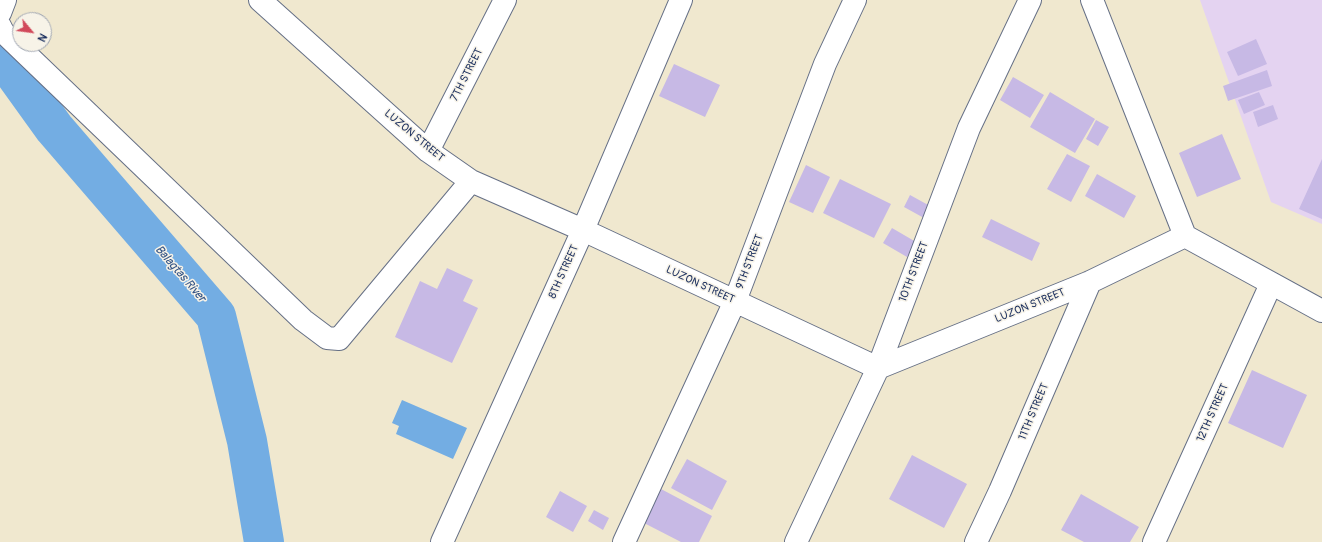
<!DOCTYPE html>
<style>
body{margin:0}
#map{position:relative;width:1322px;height:542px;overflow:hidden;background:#f0e8cf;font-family:Pangolin,sans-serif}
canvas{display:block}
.north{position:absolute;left:12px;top:12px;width:40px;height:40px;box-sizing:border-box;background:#f7f3e8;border:1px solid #9fa5b1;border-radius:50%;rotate:119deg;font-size:11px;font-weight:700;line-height:16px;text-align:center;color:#1b2f5e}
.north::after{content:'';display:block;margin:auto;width:14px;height:18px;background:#d1495b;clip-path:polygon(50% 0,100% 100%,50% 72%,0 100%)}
</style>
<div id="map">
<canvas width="1322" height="542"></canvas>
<div class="north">N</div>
</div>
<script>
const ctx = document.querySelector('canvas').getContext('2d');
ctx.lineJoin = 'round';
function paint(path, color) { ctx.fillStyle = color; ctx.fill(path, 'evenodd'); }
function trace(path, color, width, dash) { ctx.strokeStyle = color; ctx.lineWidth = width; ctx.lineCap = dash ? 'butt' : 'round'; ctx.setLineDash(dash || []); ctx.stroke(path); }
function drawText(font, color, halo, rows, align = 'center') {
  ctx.font = font + ' Pangolin,sans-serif'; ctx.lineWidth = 3; ctx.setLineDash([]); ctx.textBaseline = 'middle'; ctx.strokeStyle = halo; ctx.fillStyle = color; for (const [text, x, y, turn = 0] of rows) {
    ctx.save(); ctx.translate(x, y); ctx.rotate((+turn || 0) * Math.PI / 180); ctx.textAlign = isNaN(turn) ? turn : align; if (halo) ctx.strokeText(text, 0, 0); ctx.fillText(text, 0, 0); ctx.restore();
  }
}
const built = new Path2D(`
 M1200,0H1322V224L1271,202Z`);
const water = new Path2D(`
 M402,400L467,428L453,459L396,434L399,426L392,423Z`);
const river = new Path2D(`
 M0,53L54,128L216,316L247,441L264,542`);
const building = new Path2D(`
 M1256,39L1267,64L1238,76L1227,52Z
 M674,64L720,85L705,117L659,96Z
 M1267,70L1272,86L1228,101L1223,86Z
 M1013,77L1044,95L1030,118L1000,100Z
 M1050,92L1095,119L1075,153L1030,127Z
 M1259,92L1265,105L1244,114L1238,100Z
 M1273,105L1278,119L1258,127L1253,112Z
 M1096,120L1109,127L1098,146L1086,139Z
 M1222,134L1241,179L1197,197L1179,153Z
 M1067,154L1090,166L1071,202L1047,189Z
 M1322,159V219L1299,209Z
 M806,165L830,177L813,213L789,202Z
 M1097,174L1136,196L1124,218L1085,196Z
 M840,179L891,204L874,238L823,213Z
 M910,195L930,206L924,218L904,207Z
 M991,219L1040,243L1032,261L982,237Z
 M892,228L916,242L907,257L883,243Z
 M447,268L473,280L463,301L478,308L452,363L395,337L420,281L437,289Z
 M1252,370L1307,395L1283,448L1228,423Z
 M912,455L967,484L944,528L889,499Z
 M687,459L727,481L712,510L671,488Z
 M661,489L712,516L699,542H681L644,523Z
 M560,491L587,506L573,532L546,517Z
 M1081,494L1139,527L1130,542H1084L1061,530Z
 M594,510L609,518L603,530L588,521Z`);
const minor = new Path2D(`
 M260,0L428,151L471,181L583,230L878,368L1090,282L1185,236
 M1092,0L1185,236L1322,311
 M0,13L5,0
 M0,26L3,32L303,320L327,338L339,339L471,181
 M428,151L505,0
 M442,542L583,230L681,0
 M624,542L735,301L825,64L855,0
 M796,542L878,368L969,128L1030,0
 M976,542L1000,491L1090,282
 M1154,542L1271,284`);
const streetNames = [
 ["7TH STREET",467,75,-63],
 ["LUZON STREET",414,136,40],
 ["9TH STREET",750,262,-69],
 ["8TH STREET",564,272,-66],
 ["10TH STREET",914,272,-69],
 ["LUZON STREET",700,285,25],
 ["LUZON STREET",1030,306,-22],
 ["11TH STREET",1034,412,-67],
 ["12TH STREET",1213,413,-66]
];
const waterNames = [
 ["Balagtas River",180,274,49]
];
paint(built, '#e4d3f1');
paint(water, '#73ade3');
trace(river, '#73ade3', 40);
paint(building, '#c7b9e5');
trace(minor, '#667086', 24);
trace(minor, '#fff', 22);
drawText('11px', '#1b2f5e', '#f7f3e8', streetNames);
drawText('italic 12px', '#355586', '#f7f3e8', waterNames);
</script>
